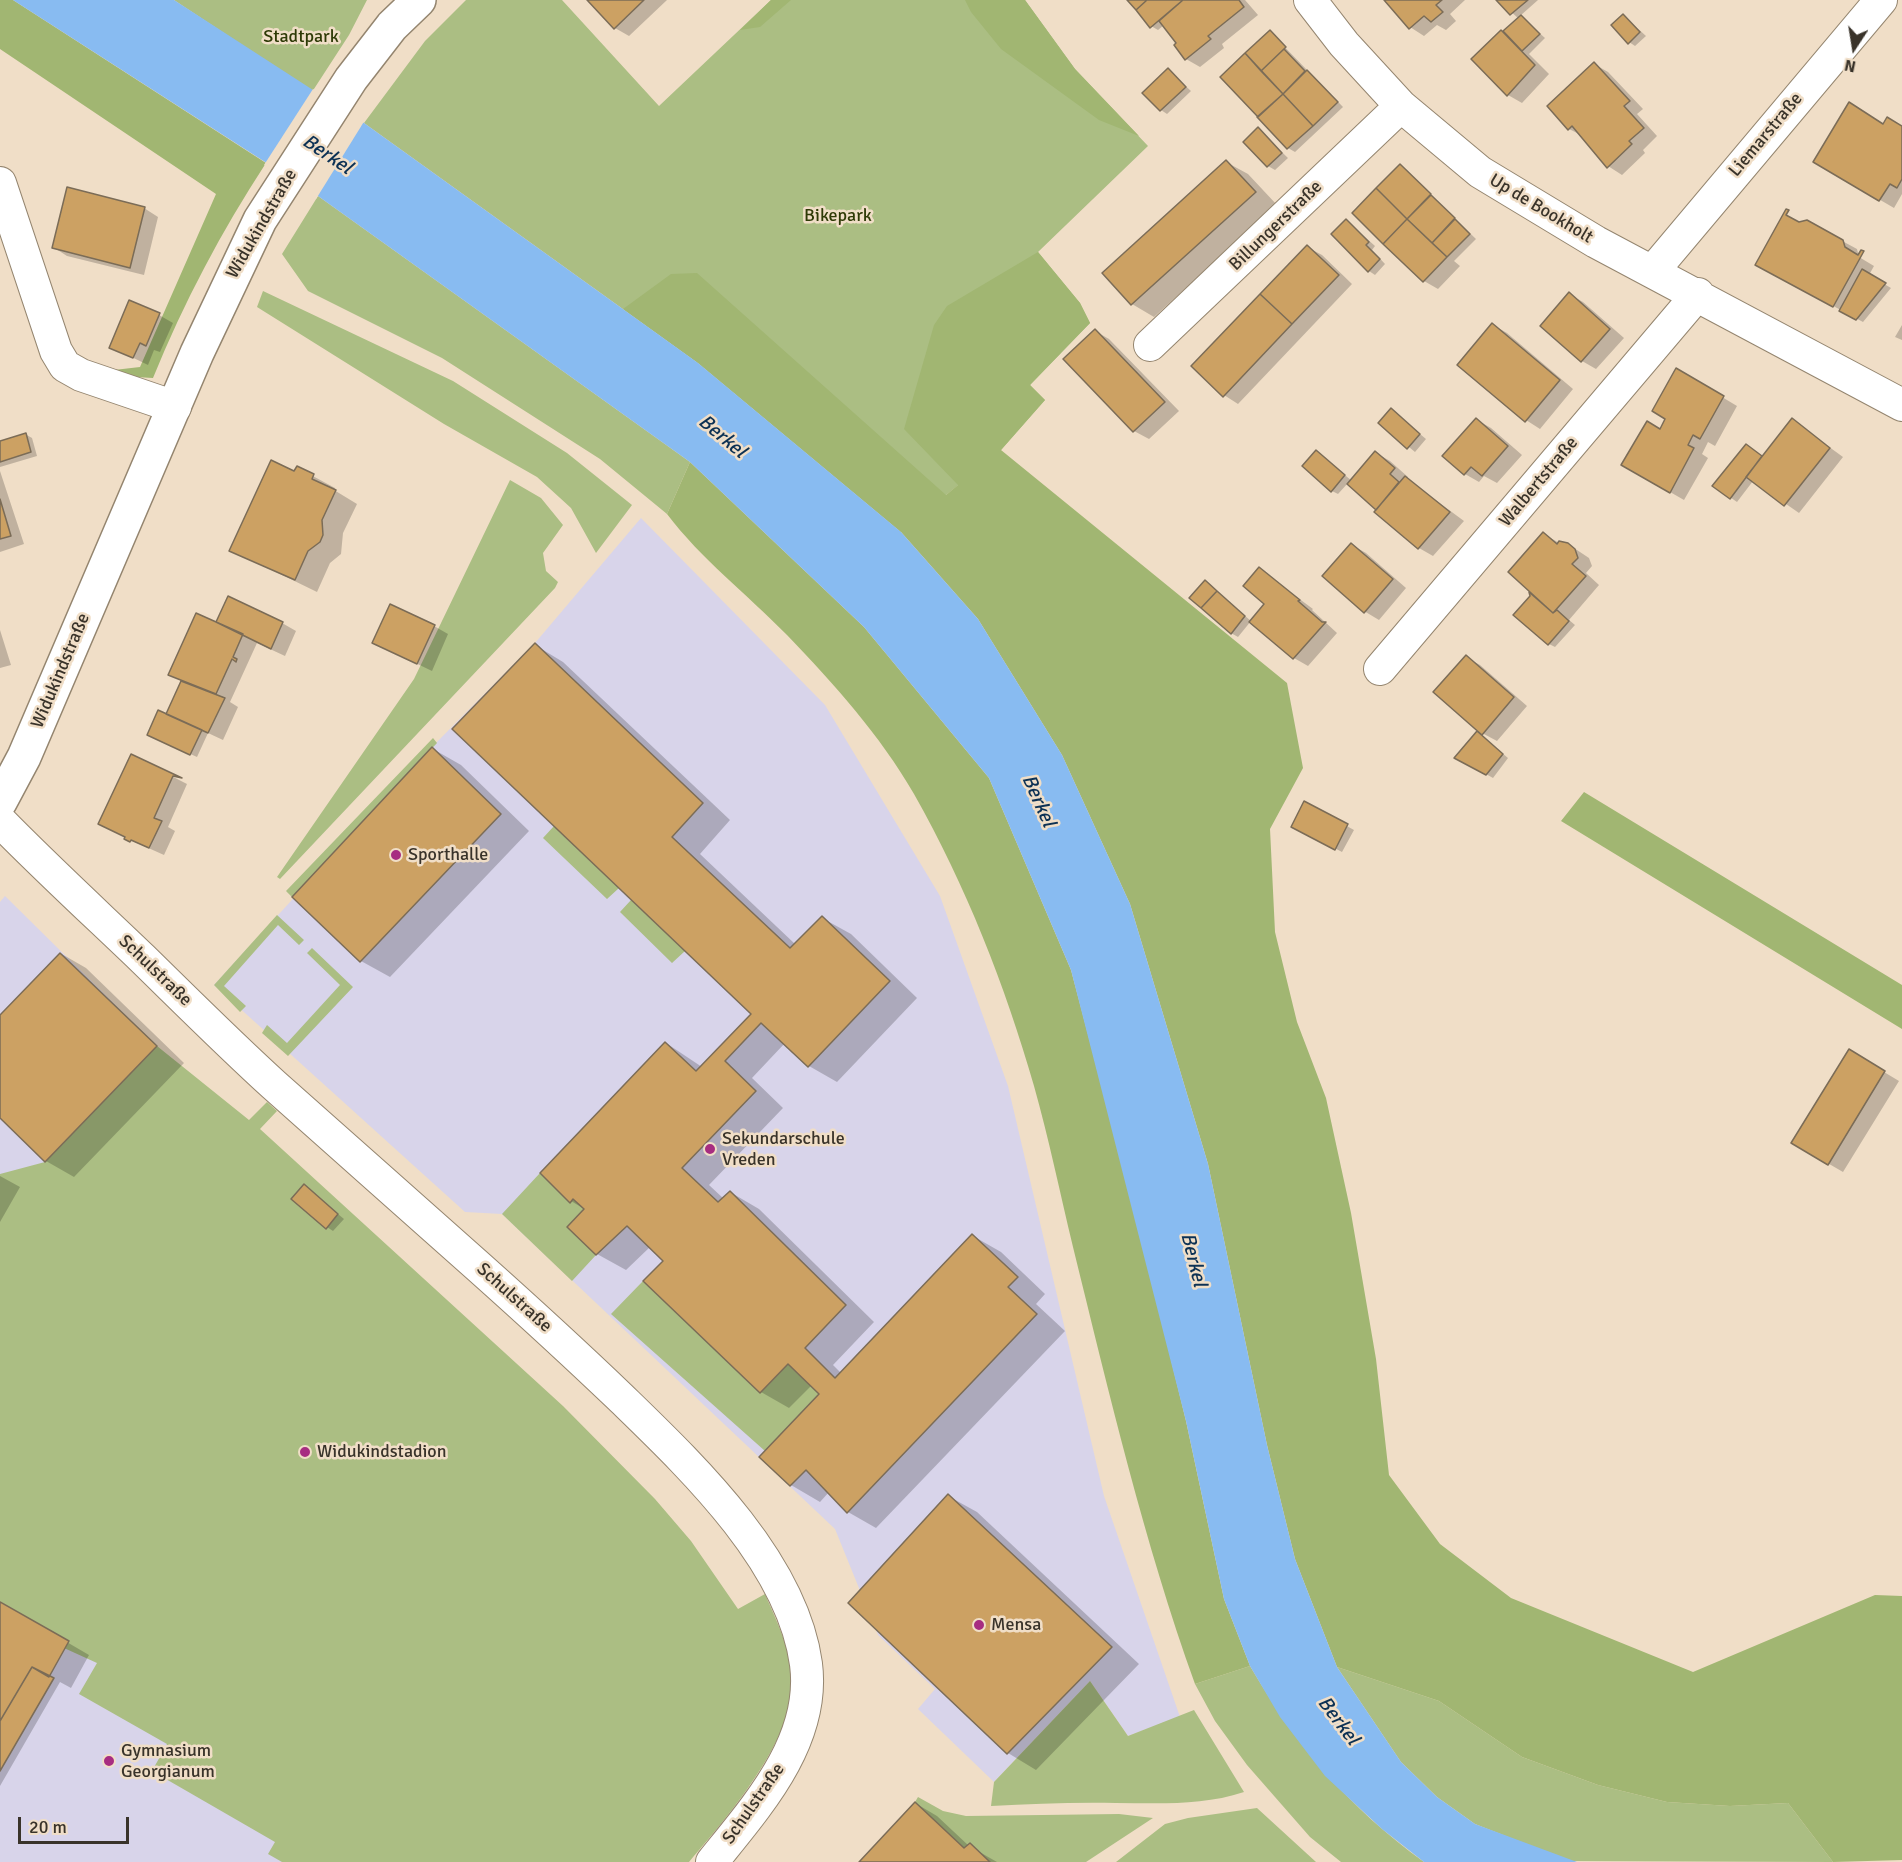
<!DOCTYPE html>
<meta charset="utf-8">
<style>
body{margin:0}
#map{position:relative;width:1902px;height:1862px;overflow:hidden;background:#f0dec7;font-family:Signika,sans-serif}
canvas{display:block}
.north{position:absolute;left:1824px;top:18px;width:60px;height:60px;-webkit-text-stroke:4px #f0dec7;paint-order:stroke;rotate:192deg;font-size:16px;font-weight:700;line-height:24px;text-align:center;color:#39332a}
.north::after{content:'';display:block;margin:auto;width:21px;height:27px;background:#39332a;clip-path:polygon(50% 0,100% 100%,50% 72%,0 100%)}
.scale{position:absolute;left:18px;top:1817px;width:111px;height:27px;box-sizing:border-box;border:3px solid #39332a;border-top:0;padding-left:8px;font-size:18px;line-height:21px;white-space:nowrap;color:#39332a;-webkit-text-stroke:4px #f0dec7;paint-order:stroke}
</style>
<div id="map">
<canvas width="1902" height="1862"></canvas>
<div class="north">N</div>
<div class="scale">20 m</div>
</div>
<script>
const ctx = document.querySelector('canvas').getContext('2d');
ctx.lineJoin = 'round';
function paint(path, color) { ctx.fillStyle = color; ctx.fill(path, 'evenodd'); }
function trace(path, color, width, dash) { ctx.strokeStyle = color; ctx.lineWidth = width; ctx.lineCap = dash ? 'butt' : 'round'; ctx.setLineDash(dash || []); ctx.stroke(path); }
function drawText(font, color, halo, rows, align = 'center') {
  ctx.font = font + ' Signika,sans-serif'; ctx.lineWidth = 5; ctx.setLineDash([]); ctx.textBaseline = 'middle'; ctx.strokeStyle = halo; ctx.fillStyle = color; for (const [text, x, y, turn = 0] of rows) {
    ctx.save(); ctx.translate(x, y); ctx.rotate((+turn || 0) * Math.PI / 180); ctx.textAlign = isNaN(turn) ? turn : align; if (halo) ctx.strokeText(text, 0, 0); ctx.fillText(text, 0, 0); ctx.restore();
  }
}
const education = new Path2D(`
 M641,518L825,705L940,896L1008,1086L1104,1496L1180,1717L1128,1736L1090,1681L994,1782L918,1709L935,1689L878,1635L835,1529L502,1214L465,1212L214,985L432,747L535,643Z
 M5,896L157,1046L45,1162L0,1214V902Z
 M0,1556L326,1862H0Z`);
const green = new Path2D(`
 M174,0H367L349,35L312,92Z
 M466,0H562L659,106L771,0H1025L1075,69L1148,146L1038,252L1080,303L1090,323L1030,385L1045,400L1001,450L901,532L698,363L364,123L425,41Z
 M318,196L690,462L667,514L600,459L442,358L308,291L282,254Z
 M263,291L453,381L567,453L632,505L596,553L571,508L537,477L444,424L257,307Z
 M510,480L541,498L563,525L543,553L546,571L558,582L555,588L280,879L277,877L414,679Z
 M433,738L437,743L292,897L286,891Z
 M554,826L619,888L607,899L543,838Z
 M631,900L685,951L672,963L620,912Z
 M277,915L304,940L299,945L278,925L224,986L246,1006L240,1012L214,985Z
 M312,948L353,987L288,1056L262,1033L267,1025L287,1043L340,985L307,953Z
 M157,1046L249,1120L267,1102L277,1111L260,1129L563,1406L655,1499L691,1541L738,1609L765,1594C777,1622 791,1649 792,1681C795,1739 725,1820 689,1862H282L268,1854L275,1842L152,1771L167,1744L79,1694L97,1663L64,1648L68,1641L0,1602V1174L45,1162Z
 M540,1173L570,1202L573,1199L584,1209L567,1227L596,1255L572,1281L502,1214Z
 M643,1281L760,1393L788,1364L819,1394L765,1451L611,1314Z
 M1250,1666C1298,1747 1347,1806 1424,1862H1341L1310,1837L1247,1765L1215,1721L1195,1684Z
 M1337,1667L1439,1701L1522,1757L1598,1785L1667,1802L1730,1806L1788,1803L1833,1862L1569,1861L1475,1824L1437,1797L1401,1762Z
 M1090,1681L1128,1736L1194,1710L1244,1792C1202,1806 1159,1803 1116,1803C1074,1802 1033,1804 991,1806L994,1782Z
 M918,1797L943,1811L966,1816L1119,1814L1153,1818L1086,1862H990L970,1843L964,1848L915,1802Z
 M1257,1808L1316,1862H1116L1165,1824L1188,1818Z`);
const forest = new Path2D(`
 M0,0H13L266,163C221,232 184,302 153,378L136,377L114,370L140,367L216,194L0,49Z
 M771,0H791L760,27L740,30Z
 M965,0H1025L1075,69L1139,136L1099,120L1001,49L971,12Z
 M1038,252L1080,303L1090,323L1030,385L1045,400L1001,450L1287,683L1303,768L1270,829L1275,932L1297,1022L1326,1098L1351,1213L1376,1359L1389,1475L1440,1544L1511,1598L1693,1672L1875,1595L1902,1596V1860L1833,1862L1788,1803L1730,1806L1667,1802L1598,1785L1522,1757L1439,1701L1337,1667L1295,1559L1267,1445L1208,1164L1130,904L1062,755L978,619L901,532L698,363L623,309L671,274L697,273L946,495L958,485L904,429L934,325L947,306Z
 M690,462L864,627L989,778L1071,970L1135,1212L1186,1421L1224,1599L1250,1666L1195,1684C1144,1542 1109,1393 1073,1247C1060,1193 1049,1139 1034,1086C1005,985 966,886 914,794C880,735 834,684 787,635C747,594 701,559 667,514Z
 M1584,792L1902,985V1029L1561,821Z`);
const water = new Path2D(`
 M13,0H174L364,123L698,363L901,532L978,619L1062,755L1130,904L1208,1164L1267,1445L1295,1559L1337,1667L1401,1762L1437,1797L1475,1824L1577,1862H1424L1382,1829L1325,1776L1280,1717L1250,1666L1224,1599L1186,1421L1071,970L989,778L864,627L690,462L318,196Z`);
const pier = new Path2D(`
 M313,89L365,120L316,199L264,165Z`);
const shadow = new Path2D(`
 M589,0H667L629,36L615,28Z
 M1129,0H1245L1258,15L1222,44L1224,48L1200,67L1186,59L1178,43L1164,25L1158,30L1151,26Z
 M1386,0H1465L1450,14L1456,21L1446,30L1437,25L1424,36L1410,27Z
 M1498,0H1538L1520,16L1545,38L1529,54L1549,74L1522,103L1508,95L1503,33L1519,19Z
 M1623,15L1646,36L1635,46L1629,42Z
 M1270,32L1343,107L1295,152L1288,148L1222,77Z
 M1594,64L1608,72L1643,109L1637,114L1657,136L1643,150L1645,153L1622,175L1608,166L1583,136L1569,129Z
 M1168,70L1191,91L1167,114L1161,110Z
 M1884,126L1902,127V194L1894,208L1815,162Z
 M1258,129L1288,158L1275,170L1268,166Z
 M1226,162L1248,174L1277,205L1154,317L1132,304L1104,273Z
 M1400,166L1476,239L1454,261L1460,266L1438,289L1424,281L1354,213Z
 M144,208L158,217L144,275L67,256L53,247Z
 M1347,221L1375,246L1372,250L1385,264L1375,275L1369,271Z
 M1807,222L1857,249L1859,257L1874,266L1869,275L1891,288L1863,322L1772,273L1799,224Z
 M1307,247L1322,255L1352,284L1238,404L1224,395Z
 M1569,294L1583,302L1624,338L1596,369L1582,361L1542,325Z
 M159,315L173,323L160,352L154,350L148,365L111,347Z
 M1493,325L1507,333L1573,389L1540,429L1526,420Z
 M1902,325V340L1895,337Z
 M1095,331L1109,339L1179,411L1149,439L1134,431L1065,360Z
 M1677,370L1737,406L1715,446L1708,442L1702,454L1708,458L1684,500L1623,465L1660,431L1667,418Z
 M1391,410L1426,439L1415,452L1380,423Z
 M1477,420L1491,428L1522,455L1497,483L1484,476L1479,482L1465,474Z
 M1792,420L1843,457L1799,513L1753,481L1737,502L1714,486L1753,450L1763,458Z
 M25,434L32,438L37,456L0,467V443Z
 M1317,452L1352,481L1376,453L1390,461L1408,477L1407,479L1464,521L1433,556L1419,548L1348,483L1338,494L1332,491Z
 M298,468L335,488L334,490L357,504L343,533L341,554L330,563L317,592L231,550Z
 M0,471L24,544L0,552Z
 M1544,534L1559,543L1568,544L1589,558L1592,566L1586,573L1599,585L1569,620L1575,625L1555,647L1549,644L1531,597Z
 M1352,545L1366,553L1406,588L1379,620L1364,611Z
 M1259,569L1313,609L1312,610L1337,633L1308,666L1294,658L1251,621L1238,637L1231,633L1205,582L1251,621L1266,604Z
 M282,623L296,631L285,656L257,643L230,702L238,707L223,740L208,733L197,757L155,738L173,719L183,682L170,674L217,624Z
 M434,626L448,634L432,671L374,643Z
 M0,630L11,665L0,668Z
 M535,645L563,662L730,820L700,854L795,944L822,918L851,934L917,998L837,1082L809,1066L785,1043L752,1078L783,1108L709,1185L724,1199L730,1192L759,1209L874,1322L833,1365L841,1373L973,1236L1001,1252L1045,1294L1036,1304L1065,1331L876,1528L848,1512L829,1492L820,1502L791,1485L761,1457L821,1394L812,1385L789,1408L761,1392L665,1260L650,1247L626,1270L597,1254L569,1227L586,1210L571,1201L666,1043L702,1067L753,1014Z
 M1466,657L1480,665L1527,706L1497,741L1482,733Z
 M1478,733L1508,758L1493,778L1456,757Z
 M433,749L461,765L529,831L390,977L361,961L294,897Z
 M132,756L187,784L168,827L175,831L164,855L126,838Z
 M1305,803L1354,830L1342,852L1293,826Z
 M60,953L86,968L184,1063L74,1177L46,1161L0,1116V1018L61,955Z
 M1849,1051L1899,1081L1843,1172L1793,1143Z
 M0,1176L20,1187L0,1222Z
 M304,1186L344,1219L333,1231L327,1227Z
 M948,1496L977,1512L1139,1664L1036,1770L1008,1753Z
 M0,1603L89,1655L71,1688L60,1682L0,1786Z
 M915,1803L937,1816L969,1846L997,1862H861Z`);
const building = new Path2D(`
 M587,0H644L614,29Z
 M1127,0H1147L1136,10Z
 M1147,0H1183L1150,28L1136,10Z
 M1183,0H1239L1244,7L1208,36L1211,39L1185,60L1174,45L1176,43L1159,21Z
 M1384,0H1442L1436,5L1443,12L1431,22L1424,16L1409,29Z
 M1496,0H1528L1510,15Z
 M1623,14L1640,32L1628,44L1611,25Z
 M1521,15L1540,34L1522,51L1503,31Z
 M1270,30L1286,47L1261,71L1245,53Z
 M1501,30L1535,65L1507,96L1471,59Z
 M1284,49L1305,71L1283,94L1261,71Z
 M1245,53L1283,94L1258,117L1220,77Z
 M1594,62L1630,101L1624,106L1644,128L1629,141L1632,144L1607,168L1572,126L1568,130L1547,106Z
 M1168,68L1186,87L1160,111L1142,93Z
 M1307,70L1338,102L1313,126L1283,94Z
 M1283,94L1313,126L1287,149L1257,117Z
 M1849,102L1883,124L1887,117L1902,126V179L1897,188L1890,184L1879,201L1813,162Z
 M1258,127L1282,153L1267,167L1243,142Z
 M1226,160L1256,192L1131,305L1102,273Z
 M1400,164L1431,194L1407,219L1376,188Z
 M67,187L145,207L130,268L52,248Z
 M1376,188L1407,219L1383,244L1352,213Z
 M1431,195L1455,218L1432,243L1407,219Z
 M1786,209L1789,210L1786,215L1799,222L1807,220L1843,240L1845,247L1858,255L1861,250L1864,251L1833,307L1755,265Z
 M1346,219L1369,242L1366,245L1380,259L1368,272L1331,234Z
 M1407,219L1447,257L1423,282L1383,244Z
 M1455,219L1470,234L1447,257L1432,243Z
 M1307,245L1339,275L1292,324L1260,294Z
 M1862,269L1886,283L1856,320L1839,311Z
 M1569,292L1610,329L1581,362L1540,326Z
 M1260,294L1292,324L1223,397L1191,366Z
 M129,300L160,313L146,346L140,343L133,358L109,348Z
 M1492,323L1560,380L1525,422L1457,365Z
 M1095,329L1165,402L1133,432L1063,359Z
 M1676,368L1724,396L1700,439L1693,435L1688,445L1694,448L1670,493L1621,465L1647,421L1660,429L1665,419L1652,411Z
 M1391,408L1420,434L1407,449L1378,423Z
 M1476,418L1508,446L1482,476L1471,467L1464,475L1442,456Z
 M1792,418L1830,448L1784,506L1746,477Z
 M26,433L31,452L0,462V441Z
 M1746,444L1762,456L1730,499L1712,486Z
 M1316,450L1345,475L1331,492L1302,466Z
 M1375,451L1395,468L1390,474L1399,482L1376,510L1347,484Z
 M271,460L294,471L297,466L314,474L312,479L336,490L322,520L323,535L320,542L308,551L295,580L229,551Z
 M1405,476L1450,512L1418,549L1374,512Z
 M0,499L11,536L0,539Z
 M1543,532L1557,544L1559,541L1568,543L1575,549L1578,558L1572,564L1586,576L1553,613L1508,572Z
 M1351,543L1393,579L1364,613L1322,576Z
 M1259,567L1300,600L1298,601L1322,622H1326L1293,659L1249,622L1264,604L1243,586Z
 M1205,580L1217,591L1201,608L1189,598Z
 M1217,591L1245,616L1231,634L1201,608Z
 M1529,592L1553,613L1557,610L1569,621L1548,645L1513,615L1530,596Z
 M228,596L283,622L271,649L216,622Z
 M390,604L435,625L417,664L372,643Z
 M196,613L243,634L233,657L237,659L236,662L232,659L216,694L168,675Z
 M535,643L703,803L672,837L790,948L822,916L890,981L808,1067L761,1023L725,1061L756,1091L682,1168L718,1202L730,1191L846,1305L805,1348L835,1378L972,1234L1018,1277L1008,1287L1037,1314L847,1513L806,1470L790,1486L759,1457L819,1394L788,1364L760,1393L643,1281L663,1261L627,1226L596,1255L567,1227L584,1209L573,1199L570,1203L540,1173L665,1042L696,1071L751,1014L452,729Z
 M1466,655L1514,697L1482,735L1433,692Z
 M181,681L225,698L208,733L166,714Z
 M158,710L202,730L190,755L147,735Z
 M1477,731L1503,754L1486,775L1454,758Z
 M432,747L501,814L360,962L292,897Z
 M131,754L182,778L173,776L154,818L162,821L149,848L131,840L130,842L124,839L125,837L98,824Z
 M1304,801L1348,824L1335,850L1291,827Z
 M60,953L157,1046L45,1162L0,1118V1015Z
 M1849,1049L1885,1071L1828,1165L1791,1143Z
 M304,1184L338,1214L326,1229L291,1199Z
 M948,1494L1112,1647L1007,1754L848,1603Z
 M0,1602L69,1641L49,1677L32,1667L0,1721Z
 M32,1667L54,1678L0,1771V1721Z
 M915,1802L964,1848L970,1843L990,1862H859Z`);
const minor = new Path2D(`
 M1310,0L1344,44L1401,106L1480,172L1596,242L1902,405
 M0,183L56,351L65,366L81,375L175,407
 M1653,271L1881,0
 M1150,345L1401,106
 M1380,669L1698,294
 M0,821C46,868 95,913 142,958C186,1001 229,1044 274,1085C343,1146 411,1207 480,1268C527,1310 574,1353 620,1397C691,1466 792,1561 806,1664C816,1741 757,1806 712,1862`);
const tertiary = new Path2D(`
 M0,802L24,757L197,353L260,220L351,79L392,26L419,0`);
const markers = [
 [396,855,6,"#a72d81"],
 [710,1149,6,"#a72d81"],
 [305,1452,6,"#a72d81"],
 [979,1625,6,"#a72d81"],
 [109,1761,6,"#a72d81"]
];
const parkNames = [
 ["Stadtpark",301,37],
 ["Bikepark",838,216]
];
const streetNames = [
 ["Liemarstraße",1766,135,-50],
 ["Up de Bookholt",1541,209,31],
 ["Widukindstraße",262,224,-60],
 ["Billungerstraße",1276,226,-44],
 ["Walbertstraße",1539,482,-50],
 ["Widukindstraße",61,671,-67],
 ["Schulstraße",155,971,44],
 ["Schulstraße",514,1298,42],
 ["Schulstraße",754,1804,-55]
];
const poiNames = [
 ["Sporthalle",408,855],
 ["Sekundarschule",722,1139],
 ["Vreden",722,1160],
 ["Widukindstadion",317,1452],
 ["Mensa",991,1625],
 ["Gymnasium",121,1751],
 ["Georgianum",121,1772]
];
const waterNames = [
 ["Berkel",327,155,34],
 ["Berkel",722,437,40],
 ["Berkel",1038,801,66],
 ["Berkel",1193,1260,76],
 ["Berkel",1338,1721,53]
];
paint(education, '#d8d4ea');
paint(green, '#abbe83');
paint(forest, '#a1b672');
paint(water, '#88bbf1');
paint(pier, '#f0dec7');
paint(shadow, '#0003');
paint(building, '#cca163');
trace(building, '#7b6c57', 1.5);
trace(minor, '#94856f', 34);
trace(tertiary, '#94856f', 36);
trace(minor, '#fff', 32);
trace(tertiary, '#fff', 33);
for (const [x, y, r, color] of markers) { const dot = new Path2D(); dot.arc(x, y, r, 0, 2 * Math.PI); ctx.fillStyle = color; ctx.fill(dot); trace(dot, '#f0dec7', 2); }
drawText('18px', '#2e3a06', '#f0dec7', parkNames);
drawText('18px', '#39332a', '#f0dec7', streetNames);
drawText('18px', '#39332a', '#f0dec7', poiNames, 'left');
drawText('italic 20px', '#0c3154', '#f0dec7', waterNames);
</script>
